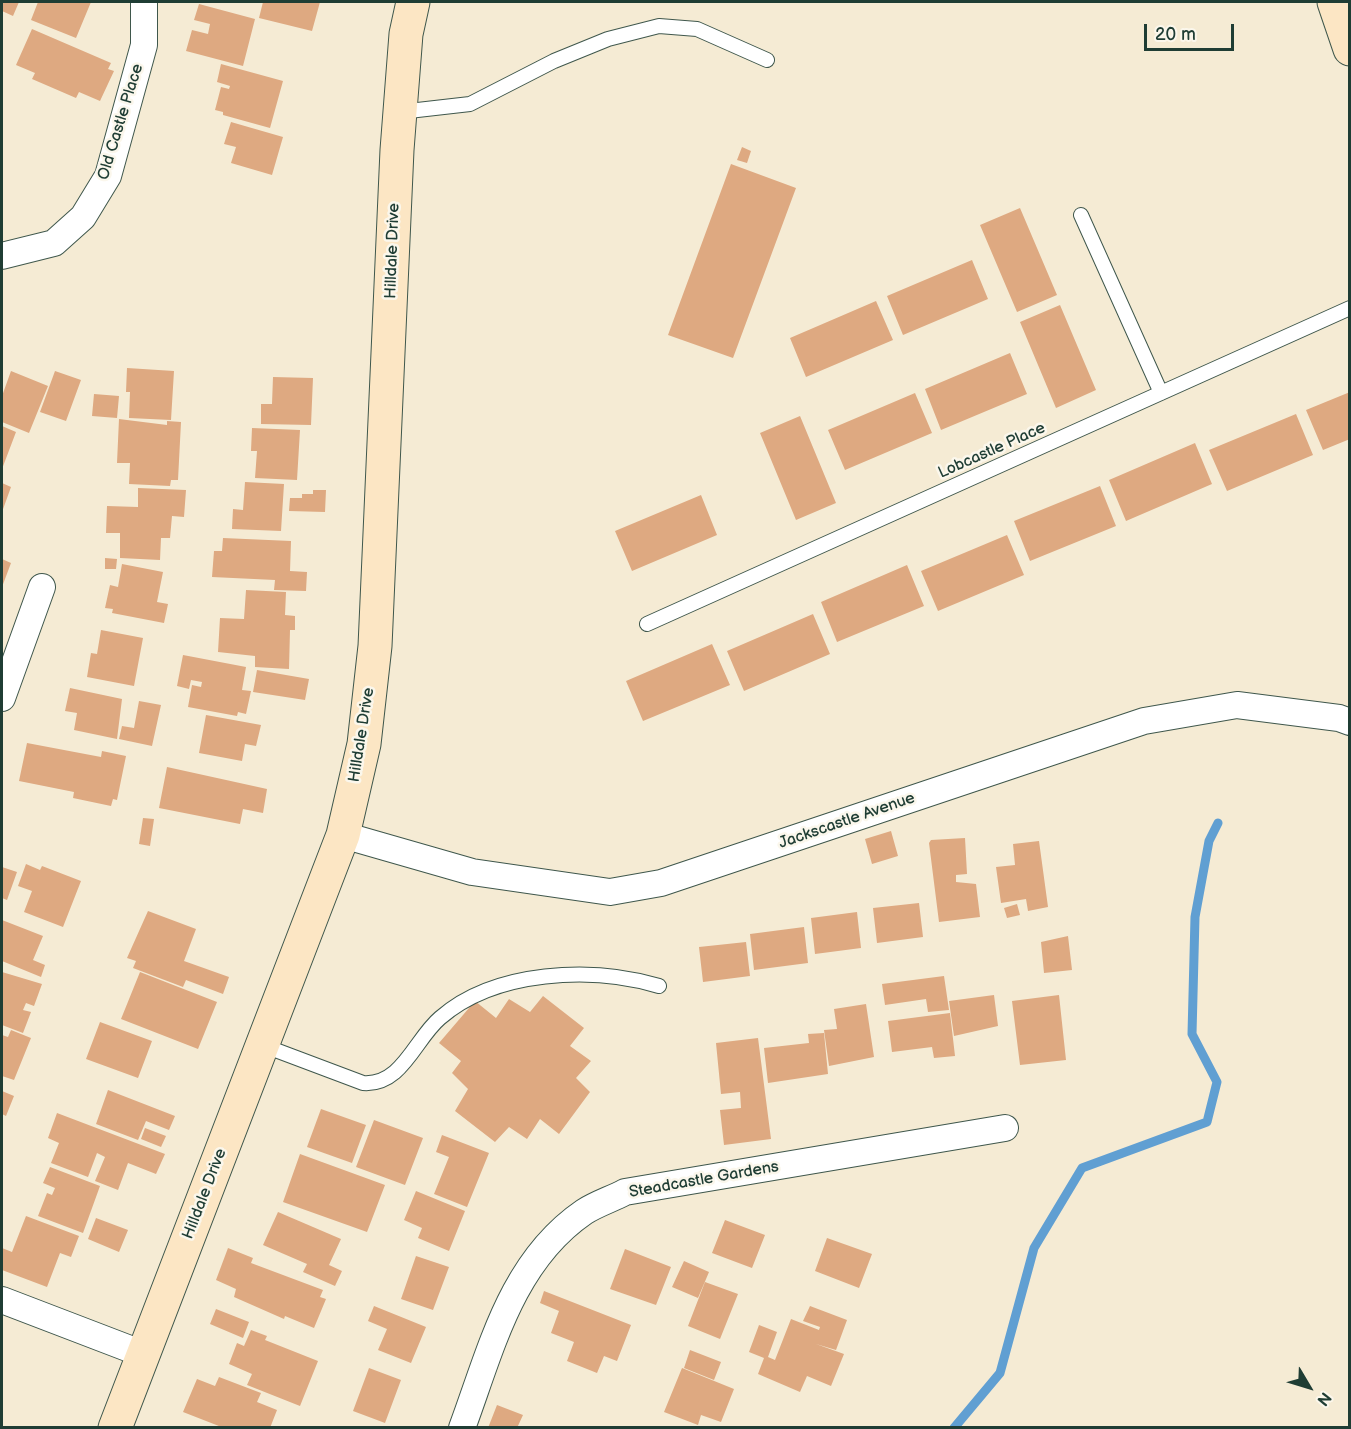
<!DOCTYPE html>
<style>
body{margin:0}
#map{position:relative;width:1351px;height:1429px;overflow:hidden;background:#f5ebd4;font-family:"Balsamiq Sans",sans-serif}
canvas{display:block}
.frame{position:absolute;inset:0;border:3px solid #1f3d34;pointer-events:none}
.north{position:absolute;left:1279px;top:1357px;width:60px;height:60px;-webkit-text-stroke:4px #fbf7ec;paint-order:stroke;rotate:128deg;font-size:16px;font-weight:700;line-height:24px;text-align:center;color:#1f3d34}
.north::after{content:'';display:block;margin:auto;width:21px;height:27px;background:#1f3d34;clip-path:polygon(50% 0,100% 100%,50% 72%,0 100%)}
.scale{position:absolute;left:1144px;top:24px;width:90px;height:27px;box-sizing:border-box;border:3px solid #1f3d34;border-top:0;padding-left:8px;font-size:18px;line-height:21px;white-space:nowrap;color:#1f3d34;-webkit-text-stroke:4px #fbf7ec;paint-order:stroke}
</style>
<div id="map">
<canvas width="1351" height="1429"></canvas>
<div class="frame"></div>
<div class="north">N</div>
<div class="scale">20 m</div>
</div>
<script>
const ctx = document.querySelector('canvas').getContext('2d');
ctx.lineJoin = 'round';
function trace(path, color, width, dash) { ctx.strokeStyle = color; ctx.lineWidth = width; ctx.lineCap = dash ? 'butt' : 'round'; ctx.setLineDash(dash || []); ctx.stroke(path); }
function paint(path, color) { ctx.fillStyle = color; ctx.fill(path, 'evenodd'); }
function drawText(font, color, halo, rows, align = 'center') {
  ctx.font = font + ' "Balsamiq Sans",sans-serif'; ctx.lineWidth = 5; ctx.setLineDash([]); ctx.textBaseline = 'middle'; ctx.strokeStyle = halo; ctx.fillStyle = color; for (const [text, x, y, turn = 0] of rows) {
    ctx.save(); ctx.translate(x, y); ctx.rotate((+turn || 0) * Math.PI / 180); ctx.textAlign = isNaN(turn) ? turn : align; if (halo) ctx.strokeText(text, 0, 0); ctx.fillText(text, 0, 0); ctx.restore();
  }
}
const stream = new Path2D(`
 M954,1428L1000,1373L1034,1248L1082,1168L1207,1122L1217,1082L1192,1034L1195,917L1209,841L1218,823`);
const building = new Path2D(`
 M2,2H19L13,16L2,11Z
 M38,2H91L76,38L31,20Z
 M263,2H320L312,31L259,18Z
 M199,4L255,19L243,66L186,51L192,30L208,34L210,24L194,20Z
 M32,29L111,63L108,69L114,71L100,101L79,92L76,98L32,79L35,73L16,65Z
 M221,64L283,81L270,128L223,115V112L215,110L221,87L229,89L230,86L217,82Z
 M231,122L283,137L272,175L231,163L236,147L224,144Z
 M742,147L751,151L747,163L737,160Z
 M731,164L796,188L733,358L668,335Z
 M1020,208L1057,295L1017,312L980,225Z
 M972,260L988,299L903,335L887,296Z
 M876,301L893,340L806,377L790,338Z
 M1060,305L1096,390L1056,408L1020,322Z
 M1010,353L1027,394L941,430L925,389Z
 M127,368L174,371L171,420L129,418L130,392H126Z
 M11,371L48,386L29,433L2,422V396Z
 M55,371L81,380L66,421L40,412Z
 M273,377L313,378L311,425L261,424V404H272Z
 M1350,392V439L1323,450L1306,410Z
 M915,393L932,433L845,470L828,430Z
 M94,394L119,396L117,418L92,416Z
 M1296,414L1313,455L1227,491L1209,450Z
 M800,416L836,503L796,520L760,433Z
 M119,419L167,425V421L181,422L178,480H171L170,486L129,484L130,463H117Z
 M2,426L16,432L2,469Z
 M252,428L300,430L297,480L255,478L257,451H251Z
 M1195,443L1212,484L1126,521L1109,480Z
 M245,482L284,484L281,531L232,529L233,509L243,510Z
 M2,483L11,487L2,512Z
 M1100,486L1116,526L1030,561L1014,521Z
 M138,488L186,490L184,517L172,516L170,538H161L160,560L120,558V533H106L107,506L138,507Z
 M313,490H326L325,512L289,511L290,498H302V494H313Z
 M701,495L717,535L632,571L615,531Z
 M1007,535L1024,575L938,611L921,571Z
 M223,538L291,541L290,571L307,572L306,591L274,590L275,580L212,577L214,551H222Z
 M105,558L117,559L116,569H105Z
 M2,559L11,563L2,587Z
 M122,564L163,572L157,602L168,604L164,623L112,613L113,609L105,608L110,585L118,587Z
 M907,565L924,606L837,642L821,602Z
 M246,590L286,592L285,615L295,616V630H290L289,669L255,667V656L218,652L220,618L244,619Z
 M813,614L830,654L744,691L727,651Z
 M101,630L143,638L134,686L87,677L91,653L97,654Z
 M712,644L730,685L643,721L626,681Z
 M183,655L246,667L242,690L251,691L246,714L238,712L237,716L188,707L192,685L201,687L202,682L191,680L189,689L177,686Z
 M257,670L309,679L305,700L253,692Z
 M70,688L122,699L117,739L74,730L77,713L65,711Z
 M139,701L161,705L152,746L119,739L122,726L134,728Z
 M206,715L261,725L256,746L245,744L242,761L199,753Z
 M27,743L101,757L102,751L126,756L117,800L113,799L111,806L73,798L74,792L19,781Z
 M167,767L267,789L263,813L243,809L240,824L159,808Z
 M143,818L154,819L150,846L139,844Z
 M891,831L898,856L872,864L865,839Z
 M965,838L967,874L956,875V882L976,884L980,917L939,922L929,843L931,840Z
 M1039,841L1048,907L1028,911L1026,899L1001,903L996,867L1015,865L1013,844Z
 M26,864L40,870L42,866L81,881L63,927L24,912L32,891L18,886Z
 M2,867L17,872L7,900L2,898Z
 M919,903L923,937L877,943L873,908Z
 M1017,904L1020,915L1007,918L1004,908Z
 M148,911L196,929L184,961L229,977L223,994L186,980L183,987L133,968L136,961L127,958Z
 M857,912L861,948L815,954L811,918Z
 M2,920L43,936L33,960L45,965L41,977L2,961Z
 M804,927L808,963L754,970L750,934Z
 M1068,936L1072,970L1044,973L1041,942Z
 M746,942L750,976L703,982L699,947Z
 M2,972L42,984L34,1006L26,1003L23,1010L31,1012L23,1033L2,1025Z
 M140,972L217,1002L198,1049L121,1019Z
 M944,976L949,1010L928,1012L926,999L885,1005L882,984Z
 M994,995L998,1026L954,1036L949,1001Z
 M1059,995L1066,1060L1020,1065L1012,1001Z
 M543,996L584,1028L570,1046L591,1061L576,1078L590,1092L559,1134L540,1119L527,1139L509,1127L495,1142L455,1111L468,1089L452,1073L461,1061L439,1043L475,1001L496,1018L509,999L530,1012Z
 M866,1004L874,1057L829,1066L824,1030L837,1029L834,1009Z
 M950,1013L955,1056L934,1058L932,1047L892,1052L888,1021Z
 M100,1022L152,1041L138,1078L86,1059Z
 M11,1030L31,1038L14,1080L2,1076V1035L8,1037Z
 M824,1033L828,1074L768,1083L764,1048L809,1043L808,1034Z
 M758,1038L771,1139L724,1145L720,1110L741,1108L740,1092L721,1094L716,1043Z
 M108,1090L175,1116L169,1130L146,1121L138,1140L96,1124Z
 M2,1091L14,1096L6,1116L2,1114Z
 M321,1109L366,1125L352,1163L307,1147Z
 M57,1113L165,1154L156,1174L128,1163L118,1190L95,1181L105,1157L97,1153L88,1177L51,1163L59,1143L48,1138Z
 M374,1120L423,1138L405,1185L356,1167Z
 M145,1128L166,1136L161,1147L141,1139Z
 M442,1135L489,1153L467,1207L434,1194L449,1157L436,1152Z
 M300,1154L385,1185L367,1232L283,1202Z
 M50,1167L100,1186L83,1233L38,1216L47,1193L52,1195L55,1188L43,1183Z
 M416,1191L465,1211L449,1251L418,1238L422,1228L404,1220Z
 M278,1212L341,1239L329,1265L342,1271L335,1286L303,1272L307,1264L263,1245Z
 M26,1216L79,1236L71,1257L60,1253L47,1287L2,1270V1248L12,1252Z
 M96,1218L128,1230L119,1252L88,1239Z
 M725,1220L765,1235L752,1268L712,1253Z
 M827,1238L872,1254L859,1288L815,1271Z
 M228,1248L253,1258L251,1263L323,1290L320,1297L326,1299L314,1328L285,1316L284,1319L234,1297L236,1289L216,1280Z
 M625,1249L671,1267L656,1305L610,1289Z
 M416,1256L449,1267L433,1310L401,1299Z
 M684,1261L709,1272L698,1298L672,1287Z
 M705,1282L738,1294L720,1339L688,1326Z
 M544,1291L631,1325L617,1361L604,1356L597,1373L567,1361L574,1342L551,1333L559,1311L540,1303Z
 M374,1306L426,1327L411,1363L378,1350L387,1329L368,1321Z
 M810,1306L847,1320L836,1350L816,1344L844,1354L831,1386L807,1376L800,1392L758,1374L764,1358L749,1352L759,1325L777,1332L768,1357L775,1360L791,1319L819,1330L820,1327L803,1321Z
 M216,1309L249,1322L243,1338L210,1324Z
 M251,1330L267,1336L265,1340L318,1361L300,1406L247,1385L252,1374L229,1364L237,1343L244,1346Z
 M690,1350L721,1362L714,1380L684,1368Z
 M369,1368L401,1380L385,1423L353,1411Z
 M682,1368L734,1389L721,1422L701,1415L698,1425L664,1412Z
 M219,1377L261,1393L257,1402L277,1410L270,1428H224L183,1412L197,1379L215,1386Z
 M497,1405L523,1415L517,1428H488Z`);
const lane = new Path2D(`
 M400,112L470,104L554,61L608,39L659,26L697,29L767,60
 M1081,215L1161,393
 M647,624L1350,308
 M262,1045L363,1083C402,1086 415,1039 440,1018C495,970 592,966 659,986`);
const street = new Path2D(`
 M2,256L54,243L83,217L108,176L144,45V2
 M2,698L42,587
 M343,835L472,872L610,892L661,883L1144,721L1237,705L1339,718L1350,722
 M2,1300L143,1354
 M462,1428C491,1350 511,1262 584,1212C596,1204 612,1199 625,1192L1005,1128`);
const secondary = new Path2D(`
 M1334,2L1350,49
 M115,1428L343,835L364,744L375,646L397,150L406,34L413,2`);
const streetNames = [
 ["Old Castle Place",121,122,-73],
 ["Hilldale Drive",393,251,-88],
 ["Lobcastle Place",992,451,-24],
 ["Hilldale Drive",362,735,-81],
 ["Jackscastle Avenue",847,821,-19],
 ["Steadcastle Gardens",704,1180,-10],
 ["Hilldale Drive",205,1194,-69]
];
trace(stream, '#609fd2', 9);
paint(building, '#dea981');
trace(lane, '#3f574c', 16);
trace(street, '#3f574c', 28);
trace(secondary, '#3f574c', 35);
trace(lane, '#fff', 14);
trace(street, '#fff', 26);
trace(secondary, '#fce6c4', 33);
drawText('16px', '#1f3d34', '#fbf7ec', streetNames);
</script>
